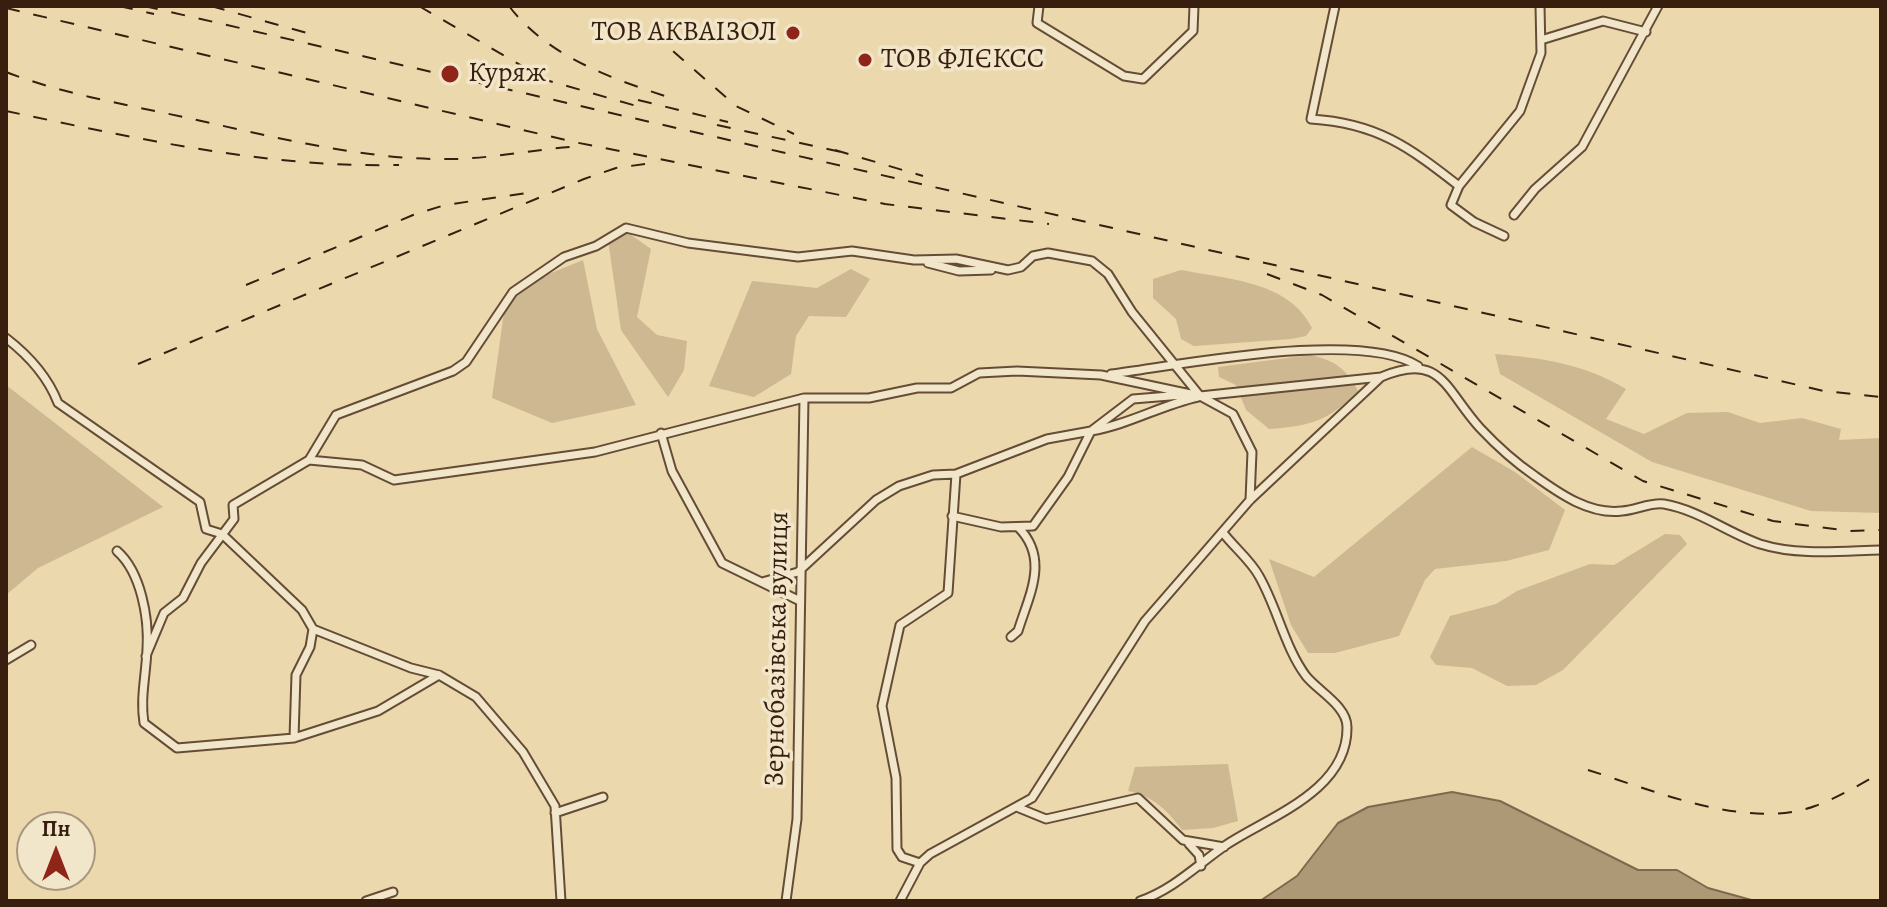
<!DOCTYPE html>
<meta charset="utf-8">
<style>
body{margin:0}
#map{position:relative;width:1887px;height:907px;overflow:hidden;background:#ebd8ad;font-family:Alegreya,serif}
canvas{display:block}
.frame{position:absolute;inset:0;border:8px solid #381e0f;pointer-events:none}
.north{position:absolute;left:16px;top:811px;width:80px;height:80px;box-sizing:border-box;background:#f2e6ca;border:2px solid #a8967f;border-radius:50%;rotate:0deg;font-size:22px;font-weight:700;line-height:32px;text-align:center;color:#381e0f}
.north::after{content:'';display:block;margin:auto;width:28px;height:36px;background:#8f2418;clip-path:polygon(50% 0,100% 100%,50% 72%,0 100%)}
</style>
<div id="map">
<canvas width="1887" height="907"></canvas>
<div class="frame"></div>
<div class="north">Пн</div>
</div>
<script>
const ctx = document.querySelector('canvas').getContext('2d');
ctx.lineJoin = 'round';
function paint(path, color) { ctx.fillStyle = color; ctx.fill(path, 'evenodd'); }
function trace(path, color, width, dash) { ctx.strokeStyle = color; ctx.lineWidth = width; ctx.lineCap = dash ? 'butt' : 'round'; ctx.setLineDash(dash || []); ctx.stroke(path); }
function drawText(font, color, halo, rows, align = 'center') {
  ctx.font = font + ' Alegreya,serif'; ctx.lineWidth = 7; ctx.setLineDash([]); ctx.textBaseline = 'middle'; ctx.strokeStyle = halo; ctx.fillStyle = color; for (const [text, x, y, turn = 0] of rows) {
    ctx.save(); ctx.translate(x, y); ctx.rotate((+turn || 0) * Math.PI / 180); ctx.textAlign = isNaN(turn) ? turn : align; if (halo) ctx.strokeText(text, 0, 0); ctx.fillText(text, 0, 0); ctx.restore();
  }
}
const green = new Path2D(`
 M627,232L651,249L637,317L657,335L687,341L684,370L668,397L621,330L608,240Z
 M583,260L597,329L636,405L552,423L492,398L507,291Z
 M851,269L870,279L846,317L809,316L796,336L791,374L754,397L709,386L752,281L817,288Z
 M1181,270C1227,279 1289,281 1312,328L1306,336L1291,339L1194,346L1181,339L1176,319L1153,298V279Z
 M1495,354C1543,358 1584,364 1626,389L1606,419L1644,434L1687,413L1728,412L1760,423L1802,418L1841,429L1839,440L1881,438V513L1811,511L1652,462L1500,374Z
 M1310,355C1334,360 1346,368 1358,391C1328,421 1311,426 1269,429L1246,410L1236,385L1219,377L1218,367Z
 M6,385L163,507L38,568L6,595Z
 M1472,447L1515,472L1565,510L1549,550L1506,561L1435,569L1425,580L1399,636L1335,653H1308L1291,625L1269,559L1314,577Z
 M1665,534L1680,535L1687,544L1563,670L1536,685L1507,686L1472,668L1436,665L1430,657L1450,616L1496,604L1517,591L1590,564L1614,565Z
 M1228,764L1238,821L1213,828L1182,830C1167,810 1153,796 1128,791L1135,767Z`);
const water = new Path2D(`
 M1452,792L1500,801L1638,870H1677L1708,888L1755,901H1260L1297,876L1338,823L1368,807Z`);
const minor = new Path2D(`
 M1039,6L1037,23L1124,76L1143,79L1193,31L1194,6
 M1335,6L1311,119C1377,123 1409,147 1459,186
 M1541,40L1603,21L1646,32
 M1514,215L1535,189L1582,147L1658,6
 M1504,236L1474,222L1451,205L1459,186L1520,111L1541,53L1540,6
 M928,263L959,271L991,270
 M6,338C28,355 48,377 58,403L200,502L206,529L222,534L302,610L313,629L411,668L439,675L476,697L523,752L555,806L561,901
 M1111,374C1182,365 1361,329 1418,366
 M661,433L672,471L722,563L798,600
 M309,460L336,415L453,371L466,362L513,292L564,257L596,246L626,228L688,243L798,257L852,251L914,260L956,259L1008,270L1021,267L1033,256L1048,253L1092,261L1108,274L1132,312L1200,396L1233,414L1252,452L1250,500
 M952,516L1001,527L1033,526L1068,477L1091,431C1128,425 1161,405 1198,397
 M117,551C141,572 149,618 147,649C146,676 140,697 144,723L177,748L294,738L378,711L439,675
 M762,582L798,572L876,500L899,486L933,475L956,474L1047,439L1091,431L1133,399L1182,395
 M1011,637L1018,631C1029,595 1050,559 1018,527
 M146,656L164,613L183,598L201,563L234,519L233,505L309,460L362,465L394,480L595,452L804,398H869L917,388H951L979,373L1017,371L1101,375L1200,396L1381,377
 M6,660L31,645
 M294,738L296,675L310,647L313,629
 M1019,808L1046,819L1138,798L1183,840L1224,847
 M555,813L603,797
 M1189,844L1199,855L1201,866
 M920,863L902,857L897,849L896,778L882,706L900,625L948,593L956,474
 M366,901L393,892
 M786,901L797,819L804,398
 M900,901L920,863L930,854L1032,798L1145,621L1250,500L1381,377C1442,351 1445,390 1480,428C1495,444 1516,463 1535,476C1560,494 1590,515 1622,511C1636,510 1651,502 1664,504C1699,510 1728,533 1760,544C1798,556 1841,551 1881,550
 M1140,901C1174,889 1197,865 1226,845C1268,817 1348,791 1347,727C1347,706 1318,691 1306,676C1285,648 1277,607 1259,576C1251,561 1235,548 1224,534`);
const rail = new Path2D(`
 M119,6L154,14
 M144,6L1824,391L1881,397
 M211,6L314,35
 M419,6L546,80L647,109
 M509,6C547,56 610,78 668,97
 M6,8L574,142L885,204L1049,224
 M652,33L736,106L794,134
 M6,72C63,94 124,104 183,117C271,136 364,161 455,159C493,158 532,150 570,147
 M638,100L728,122
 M6,111C135,138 266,168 399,165
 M717,125L846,153
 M835,150L923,176
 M1267,274L1322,295L1643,481L1773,521L1849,531L1881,530
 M246,285L413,215L445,205L534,192
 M138,364L584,179L616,168L659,162
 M1588,770C1652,790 1749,831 1815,806C1838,798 1860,784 1881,773`);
const markers = [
 [793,33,8,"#8f2418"],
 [865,60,8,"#8f2418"],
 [450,74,10,"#8f2418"]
];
const poiNames = [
 ["ТОВ АКВАІЗОЛ",777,33,"right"],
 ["ТОВ ФЛЄКСС",881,60],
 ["Куряж",468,74]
];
const streetNames = [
 ["Зернобазівська вулиця",778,649,-89]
];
paint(green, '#cdb892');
paint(water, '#ae9977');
trace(water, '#7f684d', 2);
trace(minor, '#654c36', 11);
trace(minor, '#f2e6ca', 7);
trace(rail, '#381e0f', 2, [14, 14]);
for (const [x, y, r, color] of markers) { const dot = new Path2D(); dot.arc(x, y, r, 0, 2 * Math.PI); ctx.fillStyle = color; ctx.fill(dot); trace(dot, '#f2e6ca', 3); }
drawText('28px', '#381e0f', '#f2e6ca', poiNames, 'left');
drawText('28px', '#381e0f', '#f2e6ca', streetNames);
</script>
